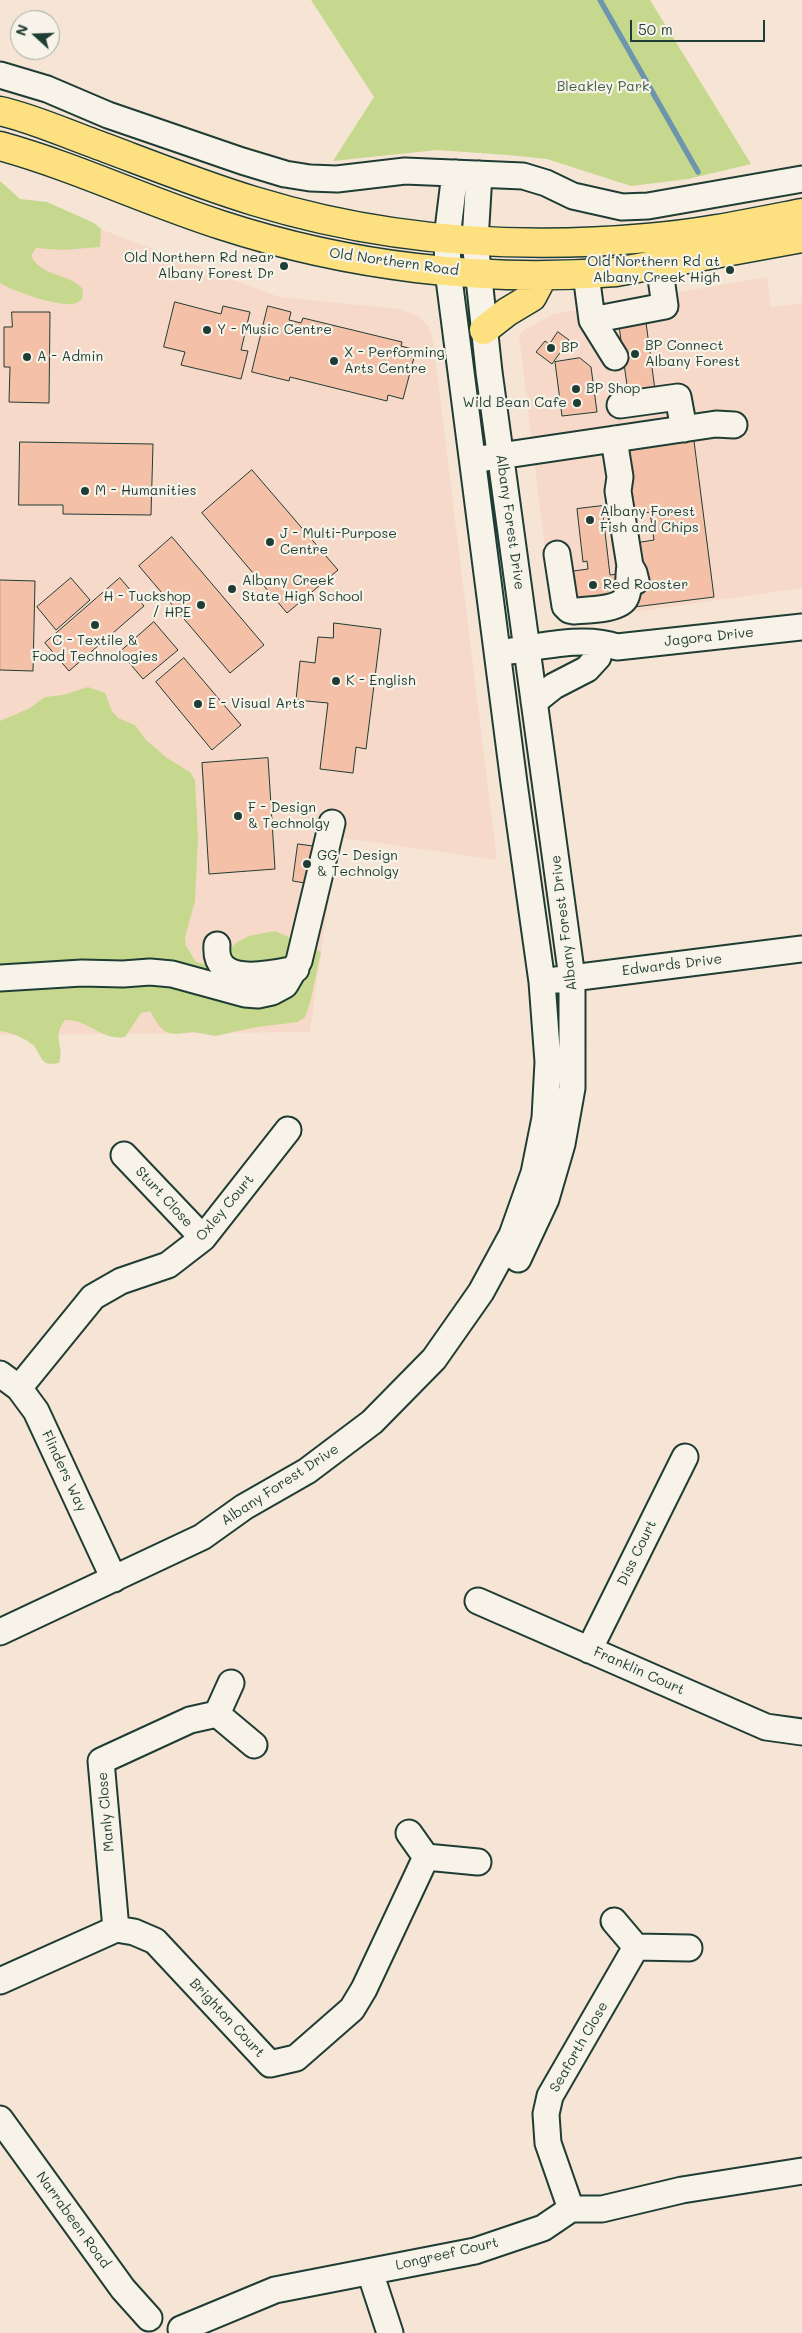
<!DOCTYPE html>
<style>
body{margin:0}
#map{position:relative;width:802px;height:2333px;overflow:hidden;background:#f6e4d5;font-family:Mali,sans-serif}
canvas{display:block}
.north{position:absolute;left:10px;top:10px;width:50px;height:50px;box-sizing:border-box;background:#f7f3e8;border:1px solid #a1aaa0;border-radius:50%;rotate:290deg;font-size:14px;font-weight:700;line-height:20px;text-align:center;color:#1f3d34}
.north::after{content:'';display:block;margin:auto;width:18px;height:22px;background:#1f3d34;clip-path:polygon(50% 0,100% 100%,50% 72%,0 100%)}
.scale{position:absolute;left:630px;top:20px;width:135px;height:22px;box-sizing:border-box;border:2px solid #1f3d34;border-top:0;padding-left:6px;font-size:15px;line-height:18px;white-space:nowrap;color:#1f3d34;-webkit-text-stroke:4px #f7f3e8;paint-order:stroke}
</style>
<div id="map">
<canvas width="802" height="2333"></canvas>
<div class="north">N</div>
<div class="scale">50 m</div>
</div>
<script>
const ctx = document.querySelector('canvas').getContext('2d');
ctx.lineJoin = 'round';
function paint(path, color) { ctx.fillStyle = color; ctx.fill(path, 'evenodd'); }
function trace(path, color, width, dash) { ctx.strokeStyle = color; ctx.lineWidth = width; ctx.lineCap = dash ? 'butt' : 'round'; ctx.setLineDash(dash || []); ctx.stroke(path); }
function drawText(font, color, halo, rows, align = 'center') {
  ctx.font = font + ' Mali,sans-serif'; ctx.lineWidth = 4.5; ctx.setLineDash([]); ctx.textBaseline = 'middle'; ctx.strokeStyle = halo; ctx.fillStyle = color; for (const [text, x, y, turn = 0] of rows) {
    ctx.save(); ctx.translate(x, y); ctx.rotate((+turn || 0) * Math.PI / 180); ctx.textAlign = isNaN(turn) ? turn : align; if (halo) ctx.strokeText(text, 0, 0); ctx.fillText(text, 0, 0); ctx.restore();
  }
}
const built = new Path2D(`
 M0,191L279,297L400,309L418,316L429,327L433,341L497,860L337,837L310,1032L0,1035Z
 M767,277L771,307L802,303V588L571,621L561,615L552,608L519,335L524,330L554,314Z`);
const green = new Path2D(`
 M311,0H650L751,164L688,179L631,186L547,159L508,155L437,150L333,161L374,97Z
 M0,181L20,199L47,202L94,223L101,229L100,247L63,250L36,248L31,256C42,277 68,273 83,289L82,299C79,301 76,304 72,304C56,306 13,291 0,283Z
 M88,687L105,693L112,711L118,718L135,725L146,740L167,758L190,772L195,780L198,837L195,901L185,937L186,946L196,962L213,966L237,942L249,936L275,931L321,952L310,1003L305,1017L298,1022L256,1027L215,1036L194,1032L175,1034L166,1032L159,1026L150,1011L141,1013L125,1037C102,1041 88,1019 65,1020C51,1038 65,1045 59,1063C39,1067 43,1056 33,1045C25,1038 10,1032 0,1031V721L30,708L45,697L63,695Z`);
const stream = new Path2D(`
 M600,0L698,172`);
const building = new Path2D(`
 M175,302L221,314L223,306L250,312L241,350L248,351L241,379L181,365L185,352L164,347Z
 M268,306L291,312L289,320L301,323L303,318L402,342L401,346L416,350L403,399L388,395L387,401L290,377L289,381L252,372Z
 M12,312H50L49,403L9,402L10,367H4V327H12Z
 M645,315L655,390L628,393L618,318Z
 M558,332L569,340L552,364L536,352L545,341L549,344Z
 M580,358L591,367L597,412L562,416L555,362Z
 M694,441L714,597L634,607L633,591L635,543L654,540L650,512L633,515L621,450Z
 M20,442L153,444L151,515L63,514V505H19Z
 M252,470L338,570L287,613L202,513Z
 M602,506L610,575L618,574L616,601L570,607L566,572L588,569L587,561L583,562L577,509Z
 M172,537L264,645L230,673L139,566Z
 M71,578L90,600L56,630L37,607Z
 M120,578L144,606L69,671L45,643Z
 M0,580L35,581L33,671L0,670Z
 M154,622L178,650L143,679L120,652Z
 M334,623L381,629L366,749L356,747L353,773L320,769L328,703L296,700L300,661L315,663L318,637L333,638Z
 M184,658L241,725L212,750L156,682Z
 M268,758L275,869L209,874L202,763Z
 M298,844L321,847L316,885L293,881Z`);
const minor = new Path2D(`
 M0,75L47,89L108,115L242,161L285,174L310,178L337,179L405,171L523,176L546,183L573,196L622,207L648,206L802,179
 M479,174L475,241L489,372L572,978V1088L562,1144L546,1199L518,1259
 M586,274L592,320L615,357
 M592,320L665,306L659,264
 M620,405L678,397L684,429
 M614,439L620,477L618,491L630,566L634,573L636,581
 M486,458L716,424L734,425
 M557,554L565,606L569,610L574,611C587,610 621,610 626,597C630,589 628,575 630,566
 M511,651C544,646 585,636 617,647L802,627
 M534,702L554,686L587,669L598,657
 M217,945C213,988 271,974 296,969
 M0,978L82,973L123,974L150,972L172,974L245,994L258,995L272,992L285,985L299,961L332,823
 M556,980L802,949
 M124,1155L203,1238
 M0,1374L19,1388L36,1411L114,1579
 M19,1388L93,1297L121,1281L168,1265L203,1238L288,1130
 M478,1601L766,1727L802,1732
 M0,1632L202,1537L244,1507L307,1471L372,1422L434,1359L481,1292L512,1235L534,1173L545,1118L548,1062L542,982L514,783L448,271L447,238L455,173
 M589,1650L685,1457
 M231,1683L217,1714L254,1745
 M409,1833L426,1857L478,1862
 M614,1921L636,1947L689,1948
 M116,1929L101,1761L190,1720L217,1714
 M0,1981L116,1929L134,1932L155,1941L270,2064L296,2058L352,2009L364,1989L426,1857
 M0,2119L123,2289L149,2318
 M571,2209L548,2143L546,2114L550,2096L636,1947
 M370,2272L390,2333
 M181,2329L275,2290L475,2251L543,2228L571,2209H602L682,2190L802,2171`);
const highway = new Path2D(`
 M0,111C31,118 60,131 90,142C144,162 198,184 254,201C381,240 515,250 647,238C699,234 751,223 802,213
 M0,146C76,167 146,201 221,225C347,266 484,283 616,272L802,238
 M484,330L507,312L532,297L543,276`);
const markers = [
 [284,266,5,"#1f3d34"],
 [730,270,5,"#1f3d34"],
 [207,330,5,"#1f3d34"],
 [551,348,5,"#1f3d34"],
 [635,354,5,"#1f3d34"],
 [27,357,5,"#1f3d34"],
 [334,361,5,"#1f3d34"],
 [576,389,5,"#1f3d34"],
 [577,403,5,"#1f3d34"],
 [85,491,5,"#1f3d34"],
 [590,520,5,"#1f3d34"],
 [270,542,5,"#1f3d34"],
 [593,585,5,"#1f3d34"],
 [232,589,5,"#1f3d34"],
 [201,605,5,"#1f3d34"],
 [95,625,5,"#1f3d34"],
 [336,681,5,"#1f3d34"],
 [198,704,5,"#1f3d34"],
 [238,816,5,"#1f3d34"],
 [307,864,5,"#1f3d34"]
];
const parkNames = [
 ["Bleakley Park",603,87]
];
const poiNames = [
 ["Old Northern Rd near",274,258,"right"],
 ["Albany Forest Dr",274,274,"right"],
 ["Old Northern Rd at",720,262,"right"],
 ["Albany Creek High",720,278,"right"],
 ["Y - Music Centre",217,330],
 ["BP Connect",645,346],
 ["Albany Forest",645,362],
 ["BP",561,348],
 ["X - Performing",344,353],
 ["Arts Centre",344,369],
 ["A - Admin",37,357],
 ["BP Shop",586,389],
 ["Wild Bean Cafe",567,403,"right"],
 ["M - Humanities",95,491],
 ["Albany Forest",600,512],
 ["Fish and Chips",600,528],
 ["J - Multi-Purpose",280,534],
 ["Centre",280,550],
 ["Albany Creek",242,581],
 ["State High School",242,597],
 ["Red Rooster",603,585],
 ["H - Tuckshop",191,597,"right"],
 ["/ HPE",191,613,"right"],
 ["C - Textile &",95,641,"center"],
 ["Food Technologies",95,657,"center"],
 ["K - English",346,681],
 ["E - Visual Arts",208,704],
 ["F - Design",248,808],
 ["& Technolgy",248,824],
 ["GG - Design",317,856],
 ["& Technolgy",317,872]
];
const streetNames = [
 ["Old Northern Road",394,262,8],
 ["Albany Forest Drive",510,522,82],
 ["Jagora Drive",709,637,-6],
 ["Albany Forest Drive",564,923,-97],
 ["Edwards Drive",672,965,-7],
 ["Sturt Close",164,1197,47],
 ["Oxley Court",225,1208,-50],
 ["Flinders Way",64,1471,65],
 ["Albany Forest Drive",280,1485,-33],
 ["Diss Court",637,1553,-64],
 ["Franklin Court",639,1671,24],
 ["Manly Close",106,1812,-95],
 ["Brighton Court",227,2018,47],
 ["Seaforth Close",579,2047,-60],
 ["Narrabeen Road",73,2220,54],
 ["Longreef Court",447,2254,-13]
];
paint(built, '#f6d9c8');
paint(green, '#c6d88d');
trace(stream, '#6d95ad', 5.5);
paint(building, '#f5c0a8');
trace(building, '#1f3d34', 1);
trace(minor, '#1f3d34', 29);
trace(highway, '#1f3d34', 31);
trace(minor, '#f7f3e8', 25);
trace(highway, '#fde080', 28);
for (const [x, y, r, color] of markers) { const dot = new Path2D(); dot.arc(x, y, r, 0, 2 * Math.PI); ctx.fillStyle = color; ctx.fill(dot); trace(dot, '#f7f3e8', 2); }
drawText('14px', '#405c46', '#f7f3e8', parkNames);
drawText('14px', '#1f3d34', '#f7f3e8', poiNames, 'left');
drawText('14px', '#1f3d34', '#f7f3e8', streetNames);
</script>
